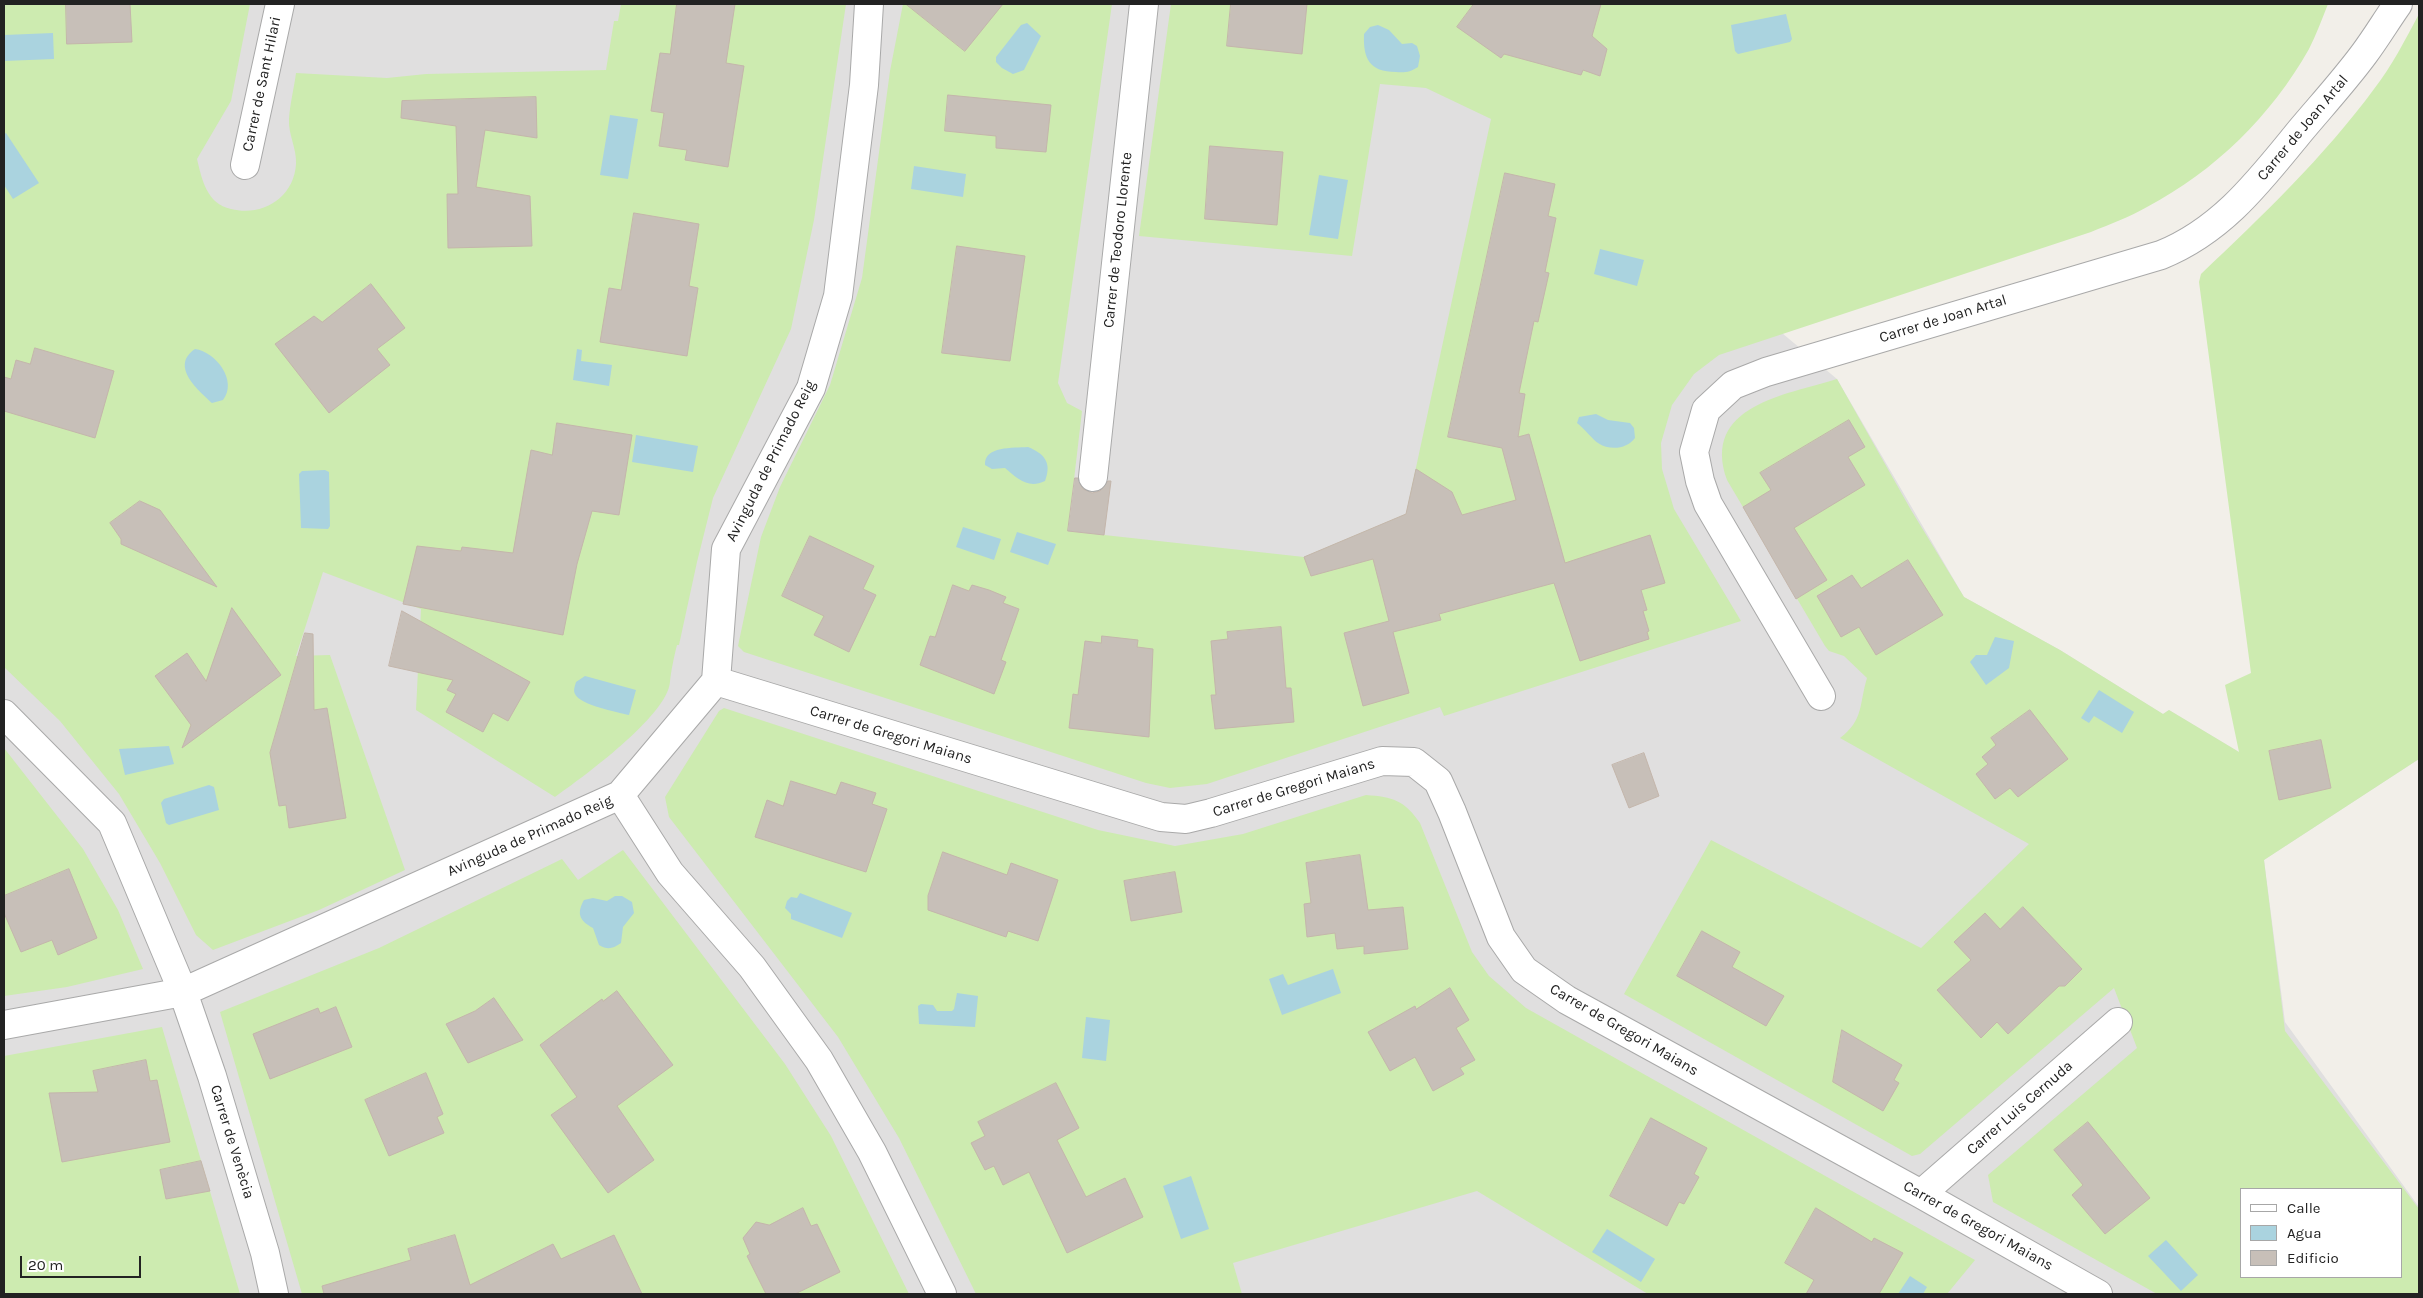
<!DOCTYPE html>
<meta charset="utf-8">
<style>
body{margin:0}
#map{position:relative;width:2423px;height:1298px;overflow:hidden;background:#f2efe9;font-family:Karla,sans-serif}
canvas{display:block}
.frame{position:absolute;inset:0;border:5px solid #222;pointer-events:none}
.legend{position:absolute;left:2240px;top:1188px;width:162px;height:90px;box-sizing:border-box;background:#fff;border:1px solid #a7a7a7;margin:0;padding:6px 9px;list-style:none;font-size:15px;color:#222}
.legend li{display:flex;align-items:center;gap:10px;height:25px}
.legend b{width:25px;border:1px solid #a7a7a7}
.scale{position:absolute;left:20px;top:1256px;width:121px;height:22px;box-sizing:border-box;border:2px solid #222;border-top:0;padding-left:6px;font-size:15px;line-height:18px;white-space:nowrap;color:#222;-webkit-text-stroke:4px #fff;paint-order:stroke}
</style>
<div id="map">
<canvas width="2423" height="1298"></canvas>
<div class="frame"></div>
<ul class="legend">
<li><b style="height:6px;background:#fff"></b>Calle</li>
<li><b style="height:14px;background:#aad3df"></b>Agua</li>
<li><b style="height:14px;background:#c7bfb8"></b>Edificio</li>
</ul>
<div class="scale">20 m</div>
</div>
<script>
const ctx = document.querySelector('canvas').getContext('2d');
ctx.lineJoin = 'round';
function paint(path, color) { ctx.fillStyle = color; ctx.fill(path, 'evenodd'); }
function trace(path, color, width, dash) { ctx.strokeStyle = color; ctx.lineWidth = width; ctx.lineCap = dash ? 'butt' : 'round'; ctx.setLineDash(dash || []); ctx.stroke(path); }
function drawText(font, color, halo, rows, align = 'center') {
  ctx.font = font + ' Karla,sans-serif'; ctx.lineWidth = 4; ctx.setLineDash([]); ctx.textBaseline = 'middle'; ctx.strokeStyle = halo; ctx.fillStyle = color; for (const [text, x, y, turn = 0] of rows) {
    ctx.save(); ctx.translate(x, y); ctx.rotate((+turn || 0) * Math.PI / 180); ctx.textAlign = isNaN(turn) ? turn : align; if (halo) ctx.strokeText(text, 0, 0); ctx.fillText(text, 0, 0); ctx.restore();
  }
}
const residential = new Path2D(`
 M4,4H1808L1636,211L1837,379L1964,597L2060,650L2163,714L2169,710L2239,752L2419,759L2264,860L2285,1022L2419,1207V1294H4ZM2242,1189H2402V1277H2242Z`);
const grass = new Path2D(`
 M4,4H250L231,101L197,159C202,180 207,204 231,209C262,217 294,198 296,164C297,149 288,134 289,119C290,104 294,88 296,73L387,78L426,74L606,70L614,21H618L621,4H846L814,220L791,329L713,498L697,562L679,645H677C674,657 671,671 670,682C667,716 583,777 555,797L416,710L421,609L323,572L296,656L330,655L405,870L319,910L213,950L196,935L160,863L119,794L60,721L4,667Z
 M903,4H1112L1058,383L1067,403L1082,411L1068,531L1304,557L1406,514L1491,119L1426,88L1380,84L1352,256L1139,236L1171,4H2328C2322,19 2316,35 2309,49C2271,116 2215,171 2147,207C2130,217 2110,224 2091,232L1719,355L1694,374L1672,405L1661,443L1662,469L1674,509L1741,621L1444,716L1440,707L1207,784L1170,788L1146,783L744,652L738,646L761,537L780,487L830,385L862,278L890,71Z
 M2419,14V759L2264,860L2285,1031L2419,1209V1294H2157L1993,1202L1988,1175L2137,1048L2114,988L1920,1154L1912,1156L1624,994L1711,840L1921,948L2029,844L1840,738C1864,720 1859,704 1867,678L1844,656L1829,651L1825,646L1727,480C1701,406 1785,395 1837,379L1911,510L1964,597L2060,650L2163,714L2169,710L2239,752L2225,685L2251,673L2199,282L2201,274C2262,216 2324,157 2374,89C2392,66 2405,40 2419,14ZM2242,1189H2402V1277H2242Z
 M724,708L1098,830L1175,846L1243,834L1366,795C1393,797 1404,800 1420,823L1472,952L1489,976L1526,1008L1975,1260L1947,1294H1648L1477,1191L1233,1263L1242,1294H976L899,1138L838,1037L669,817L665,797L719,711Z
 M4,748L83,849L118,910L143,969L67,987L4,996Z
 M623,850L785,1064L831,1136L909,1294H302L220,1012L379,948L562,859L578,880Z
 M162,1027L240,1294H4V1056Z`);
const water = new Path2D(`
 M1786,14L1792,39L1790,42L1738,54L1735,51L1731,25Z
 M1027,23L1041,36L1024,70L1013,74L1002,68L996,62V57L1021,25Z
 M1378,25L1389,30L1402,44L1412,43L1417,46L1420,56L1418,67C1410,72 1405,73 1396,72C1369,72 1363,58 1364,34L1370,27Z
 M53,33L54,59L4,61V35Z
 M610,115L638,119L628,179L600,175Z
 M6,133L39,183L13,199L4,185V134Z
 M914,166L966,174L963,197L911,189Z
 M1319,175L1348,180L1338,239L1309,235Z
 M1600,249L1644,260L1637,286L1594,274Z
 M195,349C216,352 238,381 223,400L212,403C197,389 170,366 195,349Z
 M577,349L582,350L581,361L612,365L609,386L573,380Z
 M1596,414L1608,420L1630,423L1634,428L1635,438C1627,449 1610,451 1598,443C1594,441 1584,428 1577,423L1579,417Z
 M636,435L698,446L693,472L632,462Z
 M1028,447C1045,454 1052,463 1045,481C1028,489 1018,479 1005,468L992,469L985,465C984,446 1013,448 1028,447Z
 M325,470L329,472L330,526L328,529L301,528L299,474L302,471Z
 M963,527L1001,539L994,560L956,547Z
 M1017,532L1056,544L1048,565L1010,552Z
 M1995,637L2014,641L2009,668L1986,685L1970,662L1976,655H1987Z
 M585,676L636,690L629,715C617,712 580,705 575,694C573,690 575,686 576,682Z
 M2099,690L2134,712L2122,733L2094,716L2089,723L2081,718Z
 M169,746L174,764L125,775L119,749Z
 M209,785L214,787L219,810L169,825L166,823L161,803L164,799Z
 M800,893L852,913L842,938L791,919V914L785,908L787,901L791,897L797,898Z
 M615,896H622L632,902L634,913L623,927L621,943C612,949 608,950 599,945L593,928C580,921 576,914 584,900L593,898L607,901Z
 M1333,969L1341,993L1282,1015L1269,979L1283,974L1288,985Z
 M957,993L978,996L975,1027L919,1024L918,1006L921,1004L933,1005L937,1011H952L954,1009Z
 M1086,1017L1110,1020L1106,1061L1082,1058Z
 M1191,1176L1209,1229L1181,1239L1163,1186Z
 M1607,1229L1655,1259L1641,1282L1592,1252Z
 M2166,1240L2198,1275L2181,1291L2148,1256Z
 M1910,1276L1927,1287L1923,1294H1898Z`);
const building = new Path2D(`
 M66,4H130L132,42L67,44Z
 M677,4H735L726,63L744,66L728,167L685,160L687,150L659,146L664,113L651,111L660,53L670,54Z
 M906,4H1003L965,51Z
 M1231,4H1307L1302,54L1227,46Z
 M1474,4H1601L1592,36L1607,49L1600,76L1583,70L1581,75L1504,54L1501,58L1457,27Z
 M948,95L1051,105L1046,152L996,148V136L945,131Z
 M536,97L537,138L485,130L476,187L530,196L532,246L448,248L447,194H458L456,126L401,118L402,101Z
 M1210,146L1283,152L1277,225L1205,219Z
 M1505,173L1555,184L1548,216L1556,218L1545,272L1549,273L1538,322L1534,321L1519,393L1525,394L1518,437L1529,434L1565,563L1650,535L1665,583L1641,590L1647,610L1643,611L1649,631L1647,632L1649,639L1580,661L1554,583L1439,614L1441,620L1393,632L1409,693L1363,706L1344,633L1389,621L1373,559L1311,576L1304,557L1406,514L1416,469L1452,492L1462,515L1516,500L1502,448L1448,437Z
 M634,213L699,224L689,286L698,288L687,356L600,342L609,288L621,290Z
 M957,246L1025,256L1010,361L942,353Z
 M371,284L405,328L377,349L390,365L329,413L275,344L314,316L322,322Z
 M35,348L114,371L95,438L4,411V377L11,379L16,360L30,364Z
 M1849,420L1865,447L1848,457L1865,485L1794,528L1827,580L1796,599L1743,507L1771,490L1760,473Z
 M557,423L632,435L619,515L592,511L577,564L563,635L403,604L417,546L461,551L462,547L513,553L531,450L552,455Z
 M1075,478H1078L1083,489L1092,493L1100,491L1108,481H1111L1104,535L1068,531Z
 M140,501L160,510L217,587L121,544V539L110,523Z
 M810,536L874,566L863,589L876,595L849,652L814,635L824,616L782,596Z
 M1908,560L1943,615L1876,655L1859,627L1841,637L1817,596L1852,575L1861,588Z
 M953,585L969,591L972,585L989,590L1006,597L1003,603L1019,609L1001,660L1006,662L994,694L920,665L930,636L935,637Z
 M232,608L281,675L182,748L191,725L155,676L187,653L206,681Z
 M402,611L530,682L508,721L493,713L483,732L446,712L456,694L447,690L453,680L389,666Z
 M1281,627L1286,688H1291L1294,722L1215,729L1211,695H1216L1211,641L1228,639L1227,632Z
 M305,633L313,634L314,710L327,708L346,818L289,828L286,805L279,806L270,753Z
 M1102,636L1138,640L1137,647L1153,649L1149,737L1069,728L1073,694L1078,695L1085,641L1101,643Z
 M2030,710L2068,759L2018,797L2010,788L1995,799L1976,774L1988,764L1982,757L1996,745L1991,738Z
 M2321,740L2331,788L2279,800L2269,751Z
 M1644,753L1659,796L1629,808L1612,765Z
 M791,781L836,795L841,782L876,793L872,804L887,809L866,872L755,837L767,800L783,806Z
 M943,852L1007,875L1011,863L1058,880L1038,941L1008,931L1006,937L928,910V896Z
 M1360,855L1368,910L1403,907L1408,949L1364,954V946L1337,949L1335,933L1307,937L1304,904L1311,903L1306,863Z
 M69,869L97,938L58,955L52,940L21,952L4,913V896Z
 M1175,872L1182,912L1131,921L1124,881Z
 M2023,907L2082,969L2065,986H2059L2008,1034L1997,1022L1981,1038L1937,990L1971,960L1954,942L1985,913L2000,929Z
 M1702,931L1740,952L1732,967L1784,996L1766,1026L1677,976Z
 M1450,988L1469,1020L1456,1028L1475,1060L1460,1068L1464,1074L1433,1091L1415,1057L1390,1071L1368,1032L1415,1006L1416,1009Z
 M617,991L673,1065L617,1106L654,1160L608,1193L551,1115L577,1097L540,1045L602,999L603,1001Z
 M494,998L523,1040L468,1063L446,1024L475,1011Z
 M336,1007L352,1047L270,1079L253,1034L318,1008L320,1013Z
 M1842,1030L1902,1065L1894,1080L1899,1083L1883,1111L1833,1082Z
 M146,1060L150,1081L157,1080L170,1142L62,1162L49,1093L98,1092L93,1071Z
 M426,1073L443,1114L437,1117L444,1133L389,1156L365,1100Z
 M1056,1083L1079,1128L1057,1140L1086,1197L1125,1178L1143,1217L1067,1253L1029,1172L1003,1185L994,1166L985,1170L971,1143L985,1136L978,1122Z
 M1651,1118L1707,1148L1694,1174L1699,1177L1684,1204L1679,1202L1667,1226L1610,1196Z
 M2088,1122L2150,1198L2105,1234L2072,1195L2083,1185L2054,1150Z
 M201,1161L210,1191L166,1199L160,1170Z
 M803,1208L811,1226L817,1224L840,1272L795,1294H766L747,1256L750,1254L743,1238L756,1222L769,1225Z
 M1816,1208L1872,1242L1874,1238L1903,1253L1879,1294H1806L1814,1280L1785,1263Z
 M455,1235L470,1285L553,1244L561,1259L614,1235L642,1294H324L322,1286L411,1260L408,1249Z`);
const street = new Path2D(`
 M245,165L280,4
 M1093,477L1144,4
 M716,681L1161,817L1186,819L1211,813L1382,761L1414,762L1438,781L1452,812L1501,937L1524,970L1567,1000L1921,1194L2098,1294
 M1821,696L1708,504L1700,481L1694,452L1706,410L1733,385L1766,372L2161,255C2223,230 2260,180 2301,130C2322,105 2344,81 2364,54C2376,38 2386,21 2398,4
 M4,714L112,823L183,992L212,1076L265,1253L274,1294
 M620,795L670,873L752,967L819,1060L872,1152L942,1294
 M4,1025L183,992L620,795L716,681L726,549L811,388L838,296L864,85L869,4
 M1921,1194L2118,1022`);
const streetNames = [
 ["Carrer de Sant Hilari",262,84,-78],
 ["Carrer de Joan Artal",2303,128,-50],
 ["Carrer de Teodoro Llorente",1118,240,-84],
 ["Carrer de Joan Artal",1943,319,-17],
 ["Avinguda de Primado Reig",771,461,-63],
 ["Carrer de Gregori Maians",891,735,17],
 ["Carrer de Gregori Maians",1294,788,-17],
 ["Avinguda de Primado Reig",530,836,-24],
 ["Carrer de Gregori Maians",1624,1030,30],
 ["Carrer Luis Cernuda",2020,1108,-41],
 ["Carrer de Venècia",232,1142,73],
 ["Carrer de Gregori Maians",1978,1226,29]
];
paint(residential, '#e0dfdf');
paint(grass, '#cdebb0');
paint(water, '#aad3df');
paint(building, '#c7bfb8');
trace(building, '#c4b6ab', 1);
trace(street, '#a9a9a9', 30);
trace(street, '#fff', 28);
drawText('15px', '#222', '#fff', streetNames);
</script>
